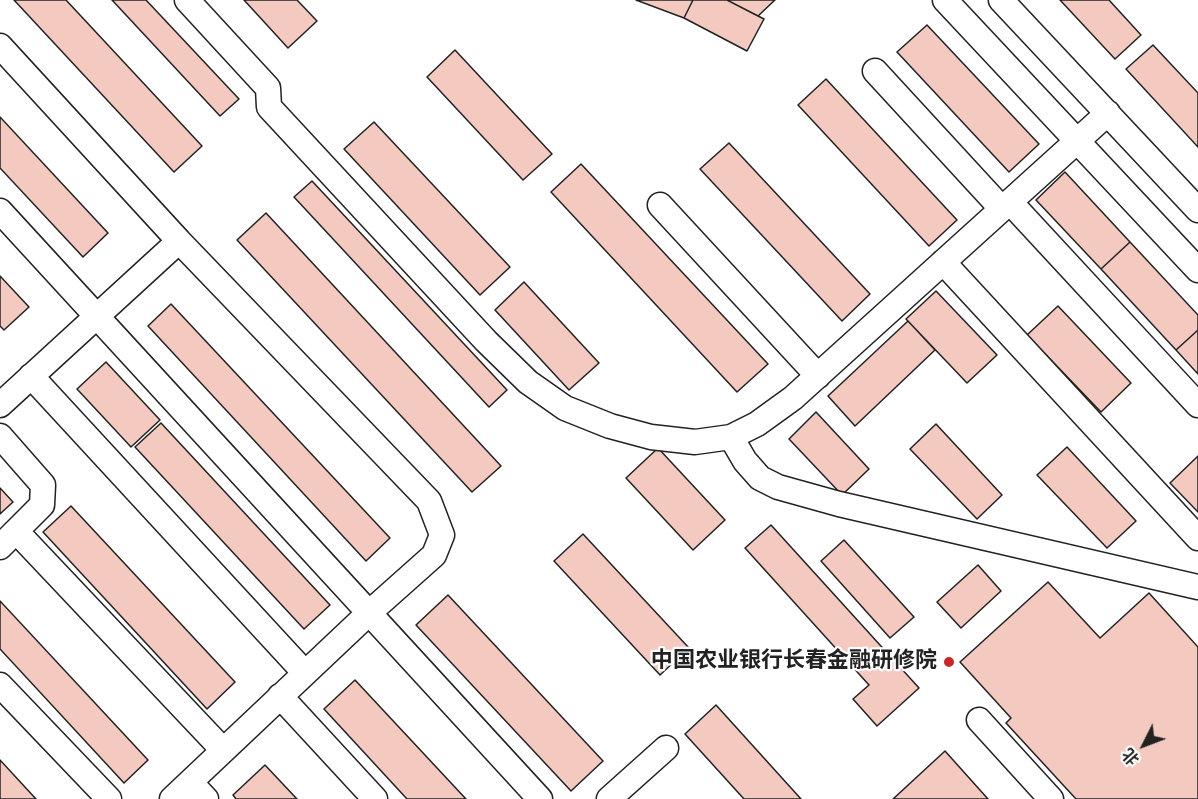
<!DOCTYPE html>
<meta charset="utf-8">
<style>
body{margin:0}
#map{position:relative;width:1198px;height:799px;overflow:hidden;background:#fff;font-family:"Titillium Web","Noto Sans SC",sans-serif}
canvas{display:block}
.north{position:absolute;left:1114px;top:715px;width:60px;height:60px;-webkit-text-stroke:4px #fff;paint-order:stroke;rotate:228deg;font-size:16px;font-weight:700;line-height:24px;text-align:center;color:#222}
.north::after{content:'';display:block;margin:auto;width:21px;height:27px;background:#222;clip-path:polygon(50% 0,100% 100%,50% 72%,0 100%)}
</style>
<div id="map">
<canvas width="1198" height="799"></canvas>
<div class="north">北</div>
</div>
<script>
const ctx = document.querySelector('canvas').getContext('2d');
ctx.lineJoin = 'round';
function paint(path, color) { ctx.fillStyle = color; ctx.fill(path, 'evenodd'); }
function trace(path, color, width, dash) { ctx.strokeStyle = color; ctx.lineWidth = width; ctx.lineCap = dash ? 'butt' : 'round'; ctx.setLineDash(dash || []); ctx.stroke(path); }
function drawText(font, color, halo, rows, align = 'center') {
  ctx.font = font + ' "Titillium Web","Noto Sans SC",sans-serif'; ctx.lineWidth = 4.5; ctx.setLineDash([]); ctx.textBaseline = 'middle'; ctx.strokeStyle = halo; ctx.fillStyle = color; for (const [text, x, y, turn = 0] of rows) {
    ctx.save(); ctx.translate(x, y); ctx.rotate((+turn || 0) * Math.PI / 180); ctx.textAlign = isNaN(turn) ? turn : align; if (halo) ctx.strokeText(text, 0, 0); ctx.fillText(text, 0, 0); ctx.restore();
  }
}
const building = new Path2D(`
 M14,0H66L202,146L174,172Z
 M112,0H146L239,99L220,116Z
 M244,0H297L317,21L288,48Z
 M636,0H693L684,18Z
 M693,0H727L764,19L747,51L684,18Z
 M727,0H775L758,16Z
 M1060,0H1109L1141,35L1115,59Z
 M927,25L1039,144L1009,172L897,52Z
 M1153,45L1198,93V147L1126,69Z
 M455,50L552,154L523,180L427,77Z
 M826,79L957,220L929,246L798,105Z
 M0,117L108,233L83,257L0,168Z
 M374,122L510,267L480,295L344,149Z
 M729,143L870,294L842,321L700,169Z
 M581,164L768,364L737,392L551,192Z
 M1065,172L1130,242L1101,269L1036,200Z
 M312,181L507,390L489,407L294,197Z
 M266,213L501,466L472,492L237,240Z
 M1130,242L1198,315V330L1176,350L1101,269Z
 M0,276L29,307L4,330L0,326Z
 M524,282L599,363L569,390L495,310Z
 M936,291L997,355L967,383L906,319Z
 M171,304L390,538L366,561L148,326Z
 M1058,306L1131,383L1101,412L1027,335Z
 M908,321L935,350L855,426L828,396Z
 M1198,330V374L1176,350Z
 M106,362L160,420L131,447L77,389Z
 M816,412L869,469L842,495L789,439Z
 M161,423L330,605L304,629L135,447Z
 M936,424L1002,495L977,519L910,449Z
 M1067,447L1136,521L1107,548L1037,475Z
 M658,448L725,520L693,550L626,478Z
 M1198,456V512L1170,483Z
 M0,488L13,502L0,514Z
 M71,506L235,682L207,709L43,532Z
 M771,525L919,688L877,726L853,699L869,685L745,548Z
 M583,534L689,648L660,675L554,561Z
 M844,540L914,617L890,638L821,561Z
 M978,565L1001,591L961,628L937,602Z
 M1048,582L1100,638L1149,593L1198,647V799H1076L1006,723L1011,718L960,662Z
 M448,595L603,761L571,791L416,625Z
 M0,601L148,760L124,783L0,649Z
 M355,680L466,799H407L324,709Z
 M716,705L801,799H744L685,734Z
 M945,751L988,799H893Z
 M0,760L36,799H0Z
 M265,765L297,799H236L233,795Z`);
const minor = new Path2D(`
 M187,0L268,88L269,107L486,341L528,382L565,408L610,426L651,437L695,442L731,437L757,424L793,398L1108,113
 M945,0L1198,270
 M1001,0L1198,210
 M0,46L179,241L429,501L442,535L434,555L370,612L172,799
 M875,71L1002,209
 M1010,202L1198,405
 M660,205L818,376
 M0,211L540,799
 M943,262L1198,538
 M31,376L305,673
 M0,405L179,241
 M0,436L43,485L42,505L0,547
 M731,437L745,461L760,478L778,487L839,504L1198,587
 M16,531L223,750
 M0,685L109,799
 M280,696L375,799
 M979,720L1051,799
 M190,782L206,799
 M609,799L666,748`);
const markers = [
 [949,662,6,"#c62828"]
];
const poiNames = [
 ["中国农业银行长春金融研修院",937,662]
];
paint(building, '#f3c9c0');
trace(building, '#222', 1.5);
trace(minor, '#222', 27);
trace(minor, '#fff', 24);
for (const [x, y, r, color] of markers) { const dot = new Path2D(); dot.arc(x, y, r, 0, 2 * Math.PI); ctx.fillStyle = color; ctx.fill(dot); trace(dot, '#fff', 2); }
drawText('bold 22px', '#222', '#fff', poiNames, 'right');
</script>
